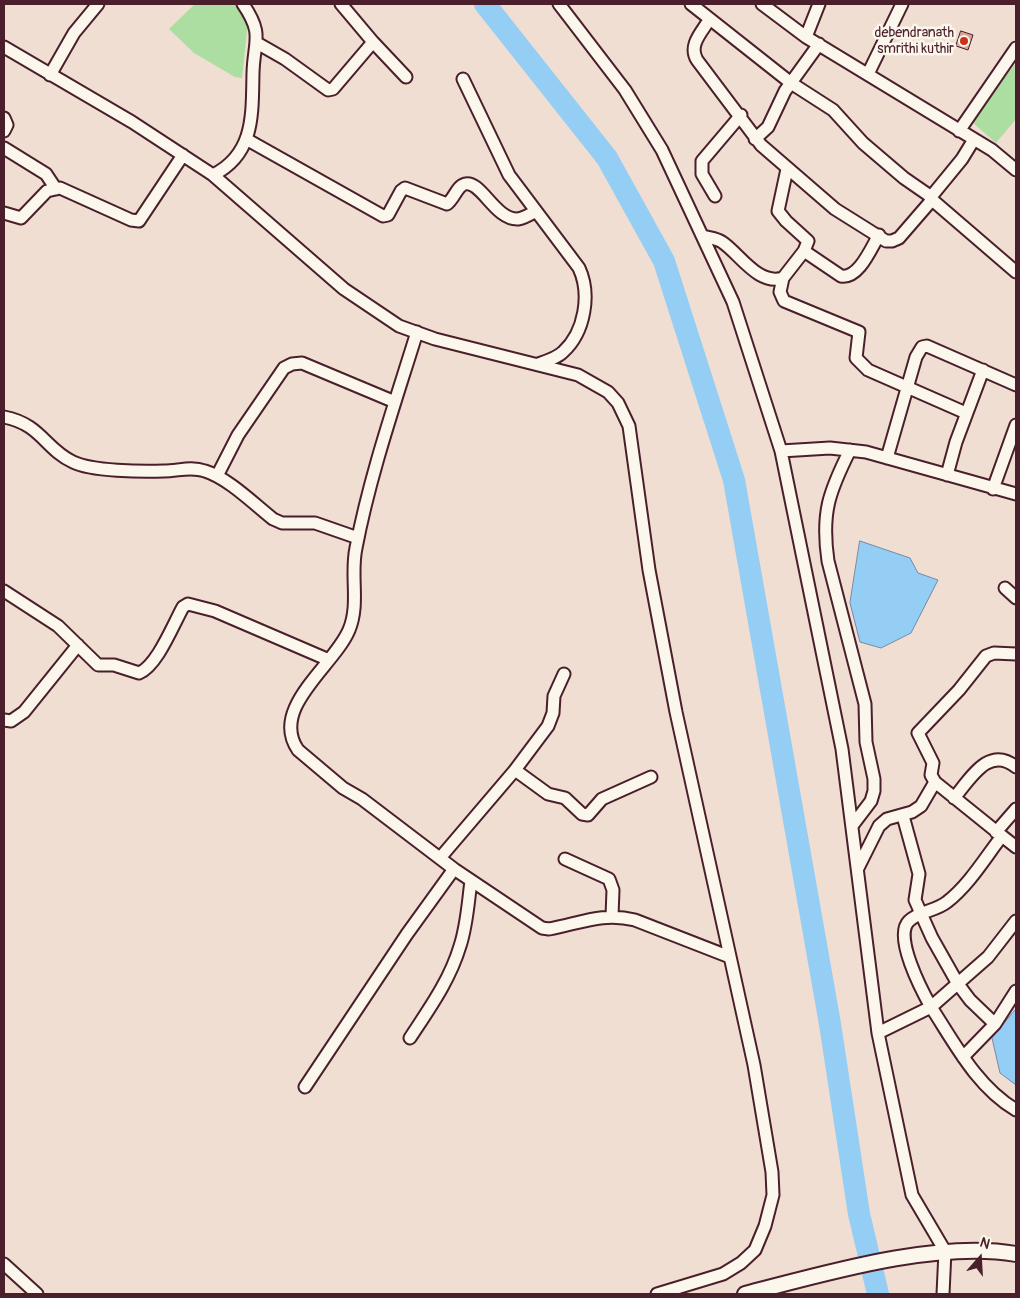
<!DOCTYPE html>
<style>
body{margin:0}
#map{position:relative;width:1020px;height:1298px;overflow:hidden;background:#f1ded2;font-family:Pangolin,sans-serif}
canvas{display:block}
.frame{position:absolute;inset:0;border:5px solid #4a1f2b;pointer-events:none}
.north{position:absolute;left:955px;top:1233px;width:50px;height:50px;-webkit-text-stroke:4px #fbf7ec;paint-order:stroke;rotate:19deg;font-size:14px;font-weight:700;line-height:20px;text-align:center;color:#4a1f2b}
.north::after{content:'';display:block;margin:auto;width:18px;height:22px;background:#4a1f2b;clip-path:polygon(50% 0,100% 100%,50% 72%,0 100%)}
</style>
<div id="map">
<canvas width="1020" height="1298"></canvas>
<div class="frame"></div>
<div class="north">N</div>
</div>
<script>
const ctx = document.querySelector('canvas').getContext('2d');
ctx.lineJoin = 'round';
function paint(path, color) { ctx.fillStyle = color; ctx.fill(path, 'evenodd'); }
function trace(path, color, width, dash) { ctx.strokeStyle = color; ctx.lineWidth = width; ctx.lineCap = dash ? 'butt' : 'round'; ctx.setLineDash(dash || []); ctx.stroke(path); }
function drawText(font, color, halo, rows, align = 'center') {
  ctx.font = font + ' Pangolin,sans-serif'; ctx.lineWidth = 5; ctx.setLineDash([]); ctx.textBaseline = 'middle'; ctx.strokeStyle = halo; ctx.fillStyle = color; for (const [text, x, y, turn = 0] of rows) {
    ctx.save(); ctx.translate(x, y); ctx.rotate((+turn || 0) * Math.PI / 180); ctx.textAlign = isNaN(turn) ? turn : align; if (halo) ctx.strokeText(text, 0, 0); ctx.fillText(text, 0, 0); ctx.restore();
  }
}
const green = new Path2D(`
 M195,4H240L248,22L242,78L235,77L194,53L169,29Z
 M1016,63V119L996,143L972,122L996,81L1000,83Z`);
const water = new Path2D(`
 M860,541L910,558L918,573L938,580L911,633L881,648L860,642L850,603Z
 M1016,1009V1085L1000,1073L992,1038Z`);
const river = new Path2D(`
 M485,4L607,158L664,261L734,480L830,1024L859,1214L878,1294`);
const building = new Path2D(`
 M961,31L973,35L968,50L956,46Z`);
const minor = new Path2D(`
 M341,4L373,42L406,77
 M559,4L625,90L662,150L733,302L781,451L842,749L878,1033L912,1195L945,1251L943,1294
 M691,4L791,83L833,110L863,143L904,178L930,196
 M762,4L806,37L992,150L1016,170
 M709,20C702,32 688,45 697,60L761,145L835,209L886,241H892L899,238L931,201
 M806,37L819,4
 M257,43L285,59L328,90L333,89L373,42
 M4,47L132,122L213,175L344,289L399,326L435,339L578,375L608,392L618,403L629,426L649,570L676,712L754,1065L772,1172L773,1195L765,1226L755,1250L741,1263L723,1274L657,1294
 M868,74L902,4
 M50,75L74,33L98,4
 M463,79L509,175L579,268C591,294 585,332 563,352C557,358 547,361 538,364
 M4,118L7,125L4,131
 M959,131L1016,48
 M246,139L383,216L388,215L401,191L405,188L447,204C454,199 457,186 465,184C481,180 495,220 518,219C524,218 531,214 536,211
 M755,139L768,127L785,91L819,44
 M973,141L962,159L930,198L1016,272
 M4,148L46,174L56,189
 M213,175C255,154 252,114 253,73C254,40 264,35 243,4
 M715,196L702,174V161L741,115
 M4,213L21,218L47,191L60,188L131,220L139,221L183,155
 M703,236C709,238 716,238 722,242C739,253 758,286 783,278L804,251L808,241L786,221L778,211L787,169
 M804,251L841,276C859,279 871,248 879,235
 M783,278L780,292L784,301L859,332L856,358L868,370L966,413
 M417,332C395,403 370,475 356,548C350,575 360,604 349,630C334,666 269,708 298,750L343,788L362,799L454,869L542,928L549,929C581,923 603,912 635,920L730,957
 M4,417C41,424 45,449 73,462C91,471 142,472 164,471C178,471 191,466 205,471C228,478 254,504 273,519L282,523H315L358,538
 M850,450C829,492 821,513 828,561L865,704L866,742L874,779V791L871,801L852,826
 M781,451L830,448L866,452L1016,494
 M887,458L916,357L922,347L927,346L1016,385
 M947,475L956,442L983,370
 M217,476L238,435L284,368L292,364L302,363L395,402
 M993,489L1016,425
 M1005,588L1016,598
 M4,591L58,626L98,665H114L139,673C157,666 173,625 183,607L188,604L215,611L329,660
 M4,720L11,721L24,712L78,645
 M515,770L548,794L565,798L582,814L588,815L602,799L651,777
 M954,798C971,778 989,745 1016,767
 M903,816L919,874L915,900L932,938L958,984L970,1000L995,1024
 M996,832L1016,809
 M1002,836L935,782L931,775L933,763L918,733L959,690L986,656L994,653L1016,654
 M440,858L515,770L548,726L553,713L554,696L564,674
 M565,859L609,879L613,890L612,916
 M858,868L879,826L887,819L912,812L921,806L935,782
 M1016,921L988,957L931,1007C955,1044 977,1087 1016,1110
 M878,1033L931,1007C922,991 893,936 909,921C919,911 936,911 947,902C969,885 985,858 1002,836L1016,847
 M410,1038C429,1009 450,980 460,946C467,925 468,903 471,881
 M963,1057L995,1024L1016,991
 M305,1087L407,934L454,869
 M4,1264L37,1294`);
const tertiary = new Path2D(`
 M745,1294C823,1274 936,1240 1016,1254`);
const markers = [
 [964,41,5,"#c8321e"]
];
const poiNames = [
 ["debendranath",954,33],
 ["smrithi kuthir",954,49]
];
paint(green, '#abdea0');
paint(water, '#94cef4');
trace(water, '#7688a4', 1);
trace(river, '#94cef4', 22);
paint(building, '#daa294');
trace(building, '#4a1f2b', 1);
trace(minor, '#4a1f2b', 15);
trace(tertiary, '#4a1f2b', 18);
trace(minor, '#fbf7ec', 11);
trace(tertiary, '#fbf7ec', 14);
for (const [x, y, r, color] of markers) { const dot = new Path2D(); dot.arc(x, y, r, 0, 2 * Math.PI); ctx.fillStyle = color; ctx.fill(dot); trace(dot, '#fbf7ec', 2); }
drawText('14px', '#4a1f2b', '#fbf7ec', poiNames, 'right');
</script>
